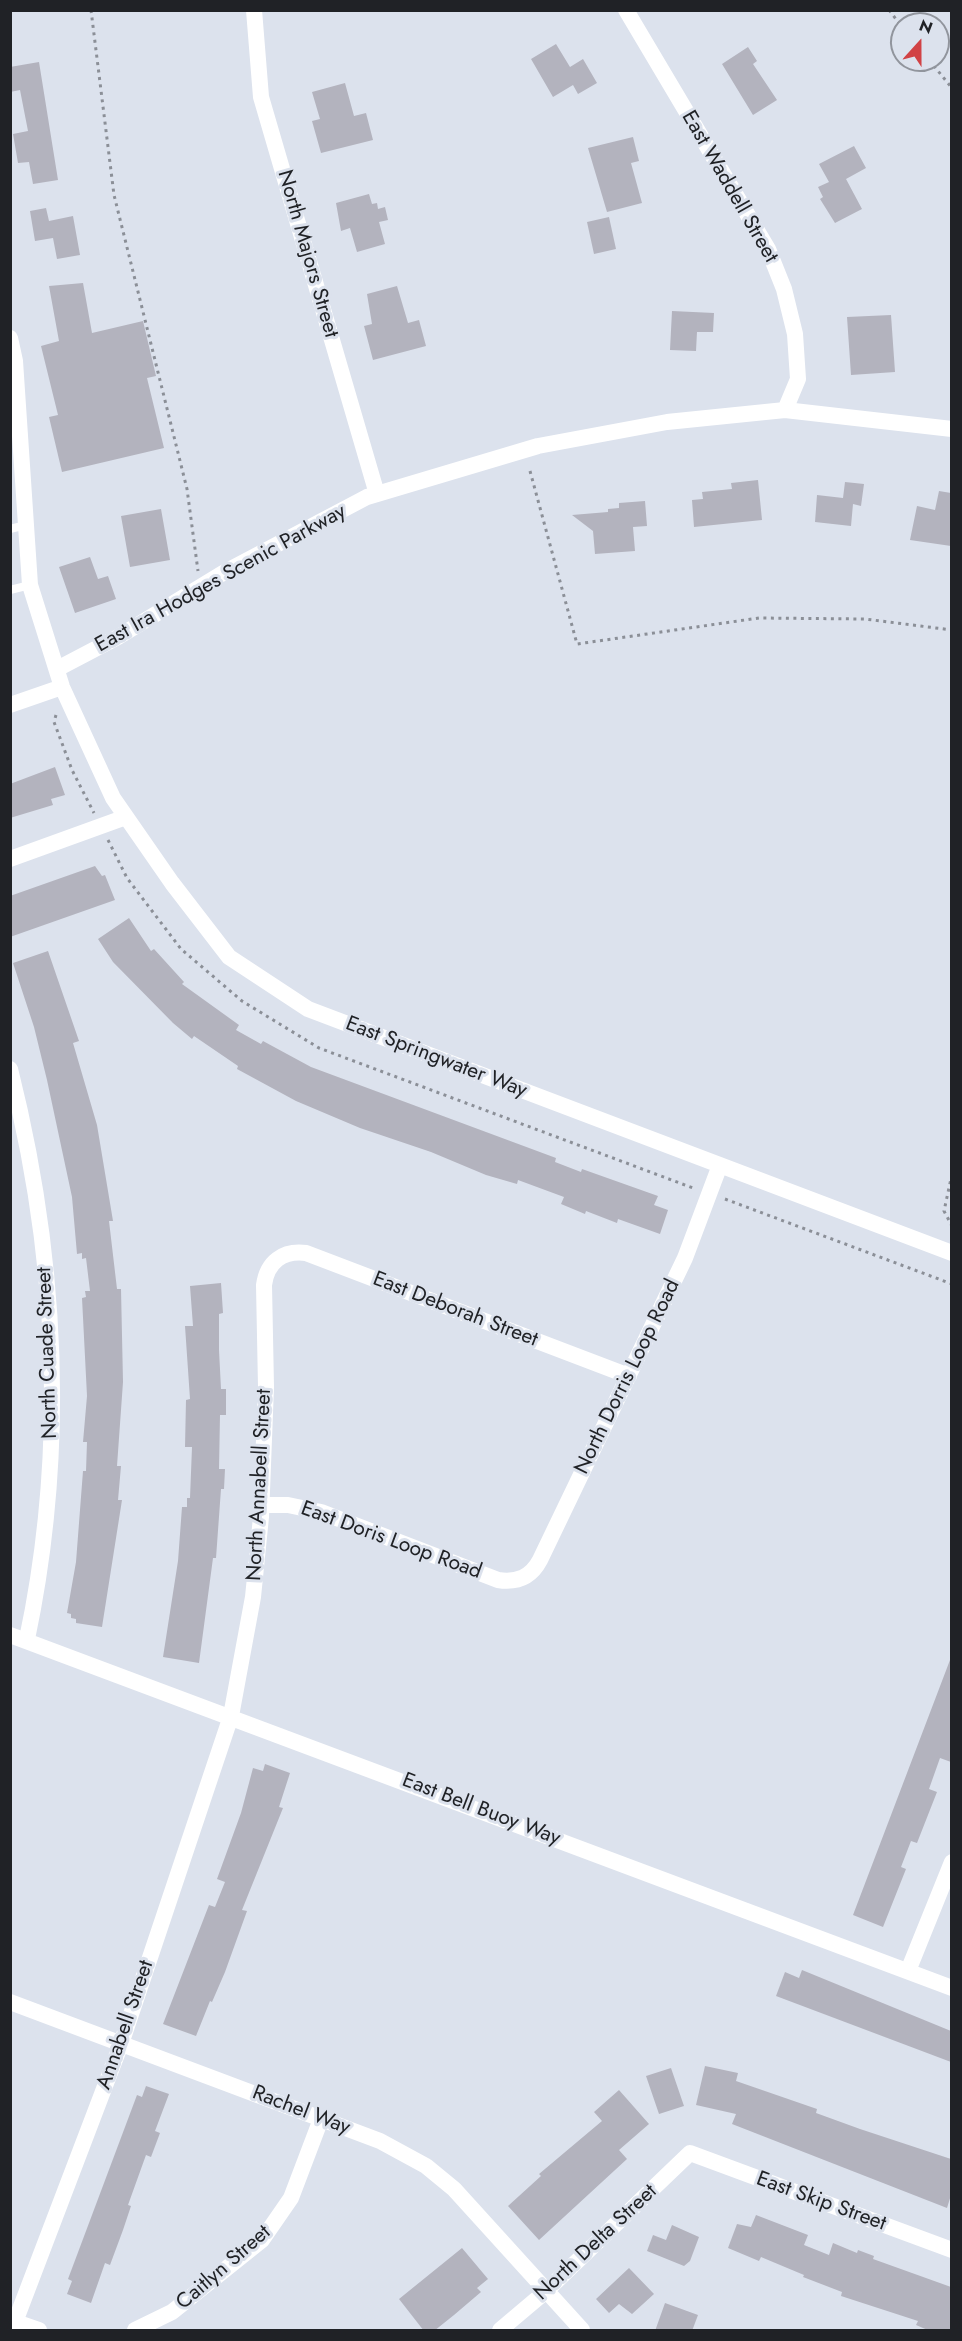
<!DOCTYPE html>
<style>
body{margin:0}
#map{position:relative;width:962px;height:2341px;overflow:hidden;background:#dce2ed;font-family:Jost,sans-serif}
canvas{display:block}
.frame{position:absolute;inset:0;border:12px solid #202226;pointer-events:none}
.north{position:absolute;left:890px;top:12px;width:60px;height:60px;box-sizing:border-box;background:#dce2ed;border:2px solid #91959d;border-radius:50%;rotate:21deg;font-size:16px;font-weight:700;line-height:24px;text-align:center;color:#202226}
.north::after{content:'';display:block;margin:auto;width:21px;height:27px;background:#d14245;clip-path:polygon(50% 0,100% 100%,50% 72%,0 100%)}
</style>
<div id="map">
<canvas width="962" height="2341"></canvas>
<div class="frame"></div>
<div class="north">N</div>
</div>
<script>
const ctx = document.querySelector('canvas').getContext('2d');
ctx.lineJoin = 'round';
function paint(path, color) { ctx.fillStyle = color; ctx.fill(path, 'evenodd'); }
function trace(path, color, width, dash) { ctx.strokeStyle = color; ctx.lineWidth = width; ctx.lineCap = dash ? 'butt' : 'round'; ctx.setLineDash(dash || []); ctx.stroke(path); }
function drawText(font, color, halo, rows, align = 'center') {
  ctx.font = font + ' Jost,sans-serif'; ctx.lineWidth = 6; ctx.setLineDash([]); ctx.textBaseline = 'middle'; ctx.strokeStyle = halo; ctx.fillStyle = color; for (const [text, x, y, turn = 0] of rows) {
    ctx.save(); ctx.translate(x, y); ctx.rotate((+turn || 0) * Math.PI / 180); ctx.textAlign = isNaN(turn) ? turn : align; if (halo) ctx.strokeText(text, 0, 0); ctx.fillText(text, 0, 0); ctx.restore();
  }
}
const building = new Path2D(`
 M556,44L570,67L583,59L597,83L578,94L573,85L553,97L531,59Z
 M748,47L757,61L753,64L777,100L753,115L722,64Z
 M39,62L58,180L33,184L29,162L18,163L13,134L28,131L20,90L10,92V67Z
 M345,83L354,116L366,113L373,140L321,153L312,121L320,119L312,92Z
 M633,137L639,161L631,163L642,203L607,212L588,148Z
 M854,146L866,168L846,179L862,209L835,223L820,199L823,197L818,187L829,182L819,164Z
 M369,194L372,204L377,203L378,209L385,207L388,220L379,222L385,244L357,252L350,228L341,231L336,203Z
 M46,208L49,221L73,216L80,255L57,259L53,238L35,241L30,211Z
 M609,217L616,249L594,254L587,222Z
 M83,283L92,333L143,321L156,376L147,378L164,448L62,472L49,417L58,415L41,346L59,341L49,286Z
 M397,286L408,323L419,320L426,346L373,360L364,326L372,324L367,294Z
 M672,311L714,313L713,332H697L696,351L670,350Z
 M891,315L895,372L851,375L847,317Z
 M758,480L762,520L694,527L692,500L703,499L702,492L732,489L731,483Z
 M845,482L864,484L861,506L853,504L851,526L815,522L817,495L843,498Z
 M939,491L951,493V546L910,540L917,506L935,510Z
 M645,501L647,526L633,527L635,551L595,554L593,531L572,515L608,512V509L619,508V503Z
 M161,509L170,560L130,567L121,516Z
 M90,557L98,579L108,576L116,599L75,613L59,567Z
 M55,767L65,795L51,799L53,805L10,818V784Z
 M95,866L102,876L105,875L115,900L10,937V896Z
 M129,918L151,951L154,949L184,982L182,984L239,1025L236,1030L261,1044L263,1041L311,1067L556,1158L555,1162L581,1172L582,1169L658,1196L654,1205L668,1210L660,1234L618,1219L617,1223L586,1211L585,1214L561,1204L564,1197L518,1180L517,1184L486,1175L431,1152L360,1128L296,1101L237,1069L238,1066L194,1036L192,1039L173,1023L113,962L98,939Z
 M48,951L79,1041L73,1043L97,1125L113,1221H109L117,1289H121L123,1382L117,1466H121L118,1500H122L102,1627L76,1623V1619L71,1618V1614L67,1613L76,1562L83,1471H86L87,1442H83L87,1396L82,1298L86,1297L85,1291H90L86,1258L82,1259V1253L77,1254L72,1197L47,1080L34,1027L13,963Z
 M221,1283L223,1313L219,1314V1350L221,1389H226V1415H220L219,1469H225L224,1489H221L216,1558H213L199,1663L163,1657L178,1561L182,1507H187V1498H190L192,1447H185L186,1400L190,1399L185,1326H193L190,1286Z
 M950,1660L951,1762L940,1758L929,1789L937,1792L917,1843L911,1841L901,1867L906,1869L883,1927L853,1915Z
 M265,1764L290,1773L279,1807L283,1808L242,1910L247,1911L225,1972L212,2002L210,2001L196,2036L163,2024L209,1905L215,1907L225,1882L217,1879L241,1813L253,1768L263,1771Z
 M802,1970L951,2031V2062L776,1996L785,1972L799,1978Z
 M705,2066L738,2073L736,2081L817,2109L816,2113L860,2129L951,2159V2195L947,2208L732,2124L736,2114L696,2105Z
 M671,2068L684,2106L659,2114L646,2076Z
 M146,2086L169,2094L155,2131L160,2133L151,2157L146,2155L128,2205L131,2206L123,2230L110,2265L105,2263L91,2303L67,2294L72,2281L68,2279L137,2095L142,2097Z
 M619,2090L649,2124L619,2150L627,2159L539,2240L508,2206L541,2176L539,2174L602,2121L594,2112Z
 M756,2215L808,2235L804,2245L829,2255L833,2243L857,2253L858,2250L874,2256L873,2259L951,2287V2331H930L916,2325L918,2321L841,2296L842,2292L803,2277L804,2275L761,2257L759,2261L728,2248L737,2224L751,2227Z
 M672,2225L699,2237L690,2261L684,2266L647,2251L653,2235L666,2240Z
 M462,2248L488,2279L477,2288L481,2292L454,2315L434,2331H424L399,2299Z
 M629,2268L654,2294L632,2314L619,2304L609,2313L596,2299Z
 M665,2303L698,2315L692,2331H655Z`);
const path = new Path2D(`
 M91,10L114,195L187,489L198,571
 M889,10L902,27
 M929,60L952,88
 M530,471L577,644L759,618L865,619L952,630
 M56,715L54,722L72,770L94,813
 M108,840L127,878L181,949L242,1001L319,1048L693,1188
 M952,1174L944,1211L952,1226
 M725,1199L952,1284`);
const service = new Path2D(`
 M10,529L26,525
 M10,590L30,585`);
const minor = new Path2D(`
 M254,10L261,97L377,494
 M626,10L768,249L784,289L795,334L798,379L785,410
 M10,338L15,361L30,585L62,687L113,798L172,883L229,957L308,1009L952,1253
 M57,669L118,637L223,573L367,497L538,446L667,422L785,410L952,429
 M10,705L62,687
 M10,859L126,817
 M10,1069C57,1256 67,1449 27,1639
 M262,1505H288L321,1512L498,1580C517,1583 531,1577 540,1560L685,1258L720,1165
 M10,1635L952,1988
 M908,1971L952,1862
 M10,2002L380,2141L426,2166L454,2189L582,2330
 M10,2320L39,2330
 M12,2330L121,2044L231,1716L253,1597L261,1517L266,1387L264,1285C267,1262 283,1250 306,1253L629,1376
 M135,2330L172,2312L262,2240L291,2198L321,2119
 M500,2330L545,2292L690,2153L952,2250`);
const streetNames = [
 ["East Waddell Street",729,187,60],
 ["North Majors Street",307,254,74],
 ["East Ira Hodges Scenic Parkway",221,579,-29],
 ["East Springwater Way",436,1058,21],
 ["East Deborah Street",455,1310,21],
 ["North Cuade Street",48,1353,-92],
 ["North Dorris Loop Road",628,1377,-64],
 ["North Annabell Street",260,1485,-87],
 ["East Doris Loop Road",391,1541,20],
 ["East Bell Buoy Way",481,1810,21],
 ["Annabell Street",126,2025,-71],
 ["Rachel Way",301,2111,21],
 ["East Skip Street",821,2202,20],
 ["North Delta Street",596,2243,-43],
 ["Caitlyn Street",224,2268,-41]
];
paint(building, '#b3b3be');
trace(path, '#8b8f97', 3, [3, 4.5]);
trace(service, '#fff', 8);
trace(minor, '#fff', 16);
drawText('21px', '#202226', '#dce2ed', streetNames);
</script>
